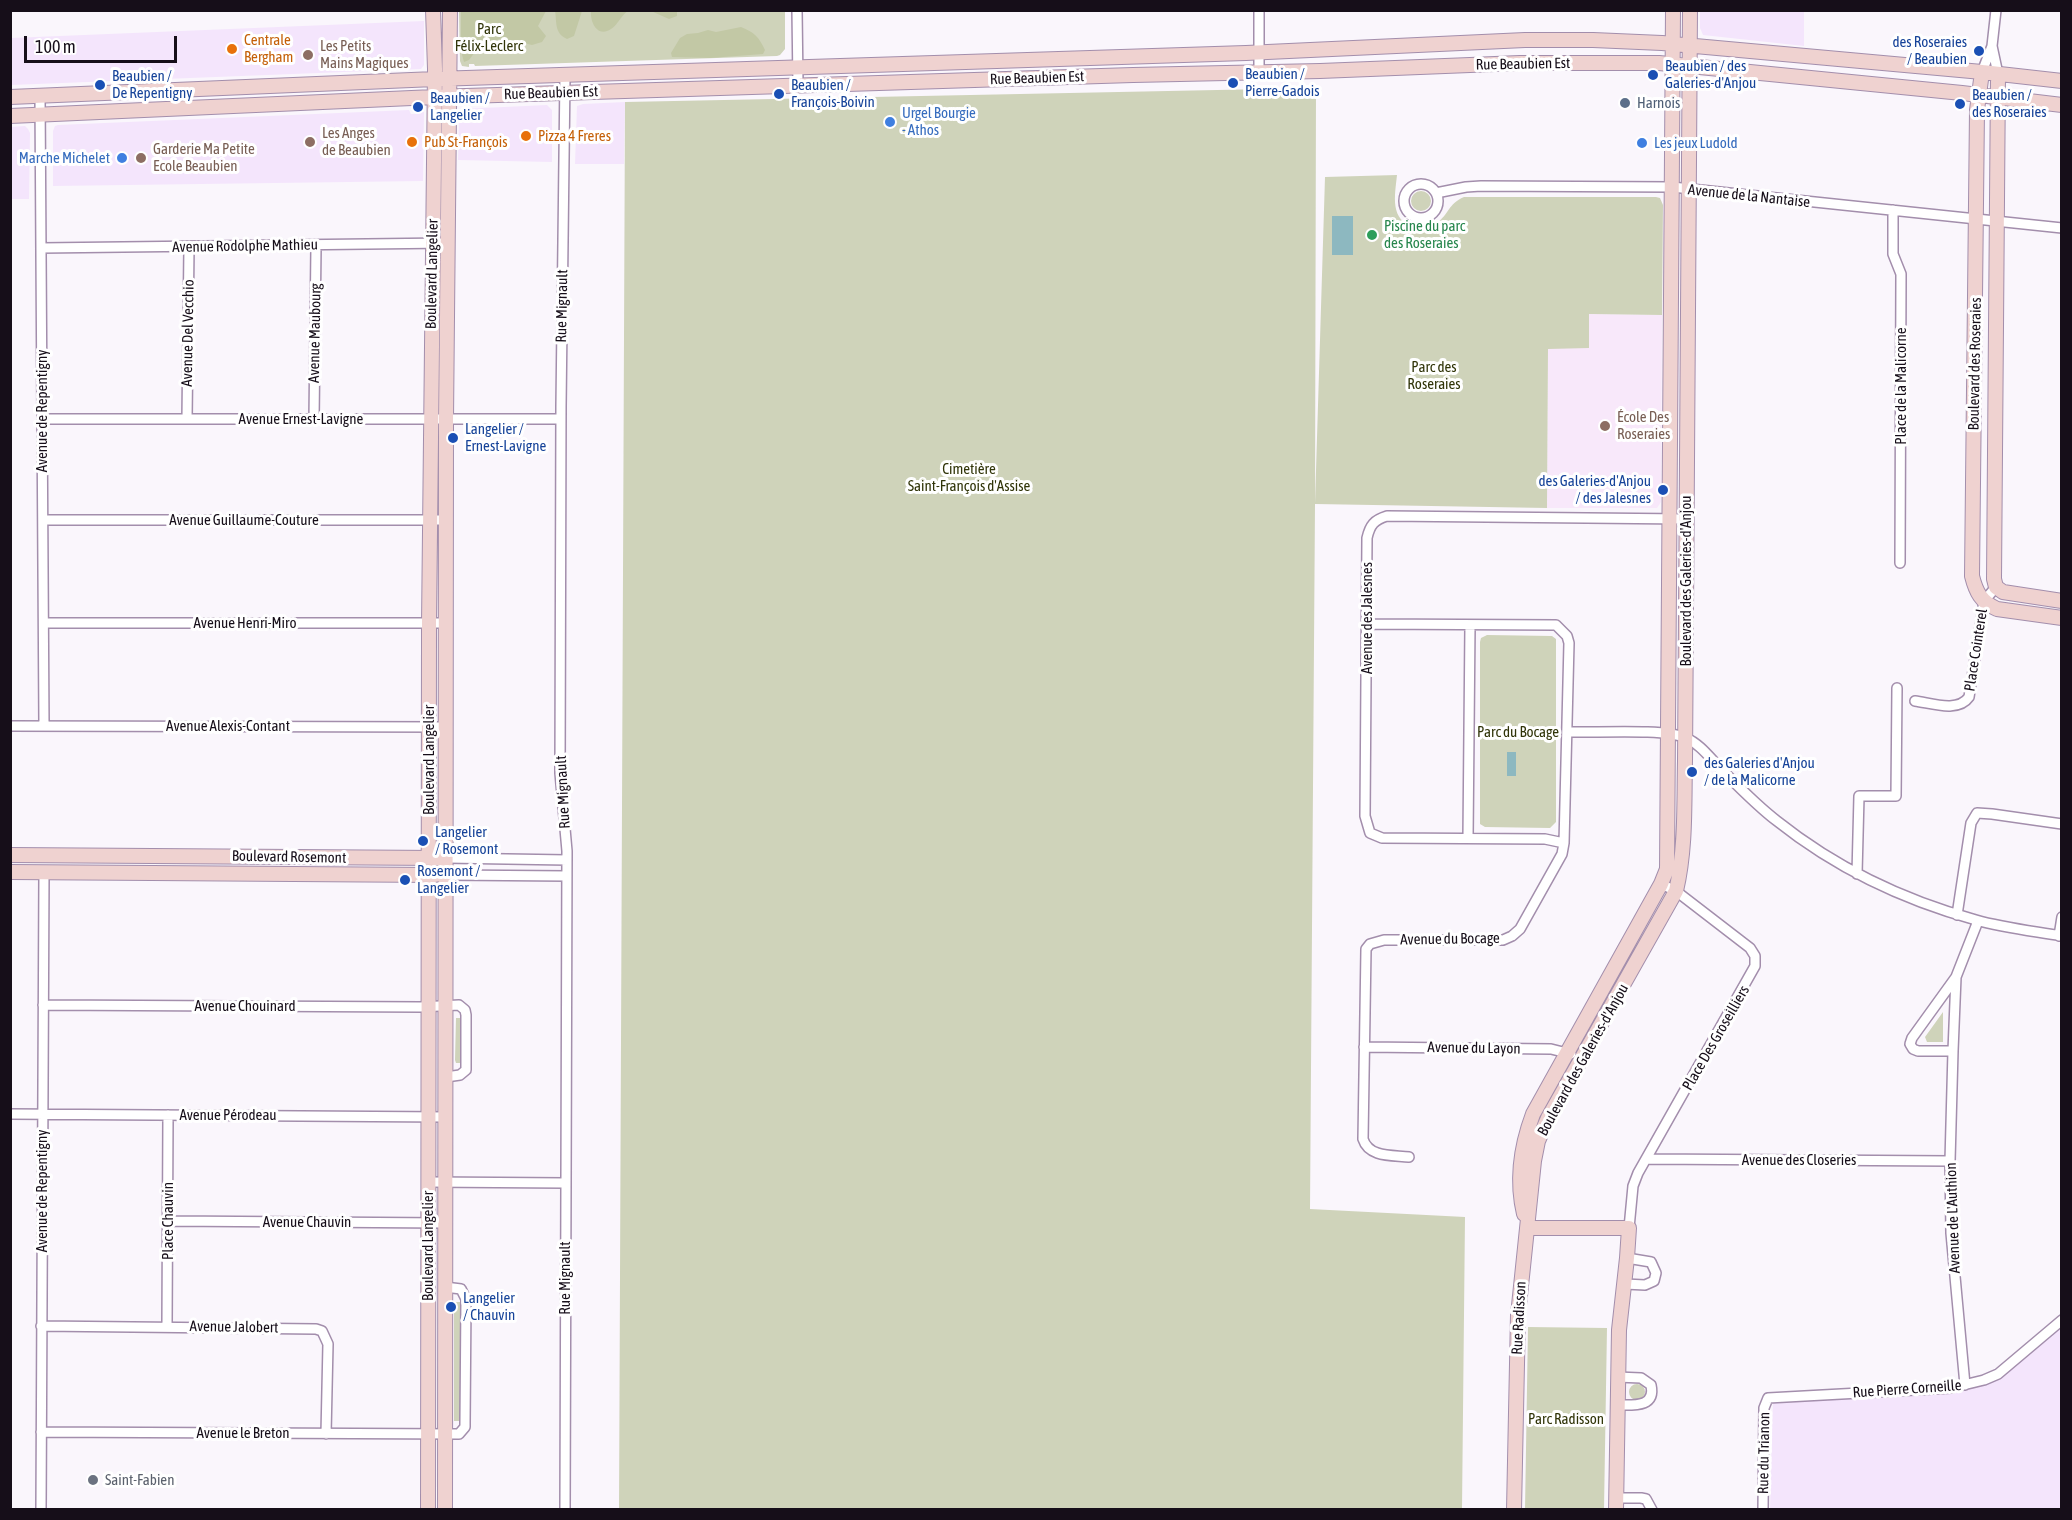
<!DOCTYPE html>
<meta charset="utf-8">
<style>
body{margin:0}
#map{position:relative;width:2072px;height:1520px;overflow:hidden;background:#faf6fc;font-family:"Asap Condensed",sans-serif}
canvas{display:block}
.frame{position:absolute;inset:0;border:12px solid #160e19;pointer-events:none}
.scale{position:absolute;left:24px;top:36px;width:153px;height:27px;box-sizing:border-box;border:3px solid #160e19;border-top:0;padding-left:8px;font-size:18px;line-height:21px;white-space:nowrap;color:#160e19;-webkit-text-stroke:4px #fff;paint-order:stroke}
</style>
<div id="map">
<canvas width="2072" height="1520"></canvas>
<div class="frame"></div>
<div class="scale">100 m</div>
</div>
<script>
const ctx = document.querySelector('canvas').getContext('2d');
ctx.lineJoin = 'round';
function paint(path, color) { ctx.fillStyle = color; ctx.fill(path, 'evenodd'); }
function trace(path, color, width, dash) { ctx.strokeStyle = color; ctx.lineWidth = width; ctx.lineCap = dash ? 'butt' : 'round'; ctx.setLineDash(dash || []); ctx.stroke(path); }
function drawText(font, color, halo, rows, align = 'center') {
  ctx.font = font + ' "Asap Condensed",sans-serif'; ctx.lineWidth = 6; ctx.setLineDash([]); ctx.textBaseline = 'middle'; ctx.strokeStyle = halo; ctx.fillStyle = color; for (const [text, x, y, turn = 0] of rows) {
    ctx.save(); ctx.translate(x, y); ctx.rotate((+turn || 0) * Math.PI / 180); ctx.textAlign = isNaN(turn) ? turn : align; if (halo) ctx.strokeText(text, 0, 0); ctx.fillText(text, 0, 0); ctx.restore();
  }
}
const built = new Path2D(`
 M1700,11H1804V46L1703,35L1700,28Z
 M424,21V65L421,69L11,85V38Z
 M625,102L624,164H575L577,106L583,104Z
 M547,105L552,110V162L458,160L459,119L461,118V113H459L461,109Z
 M409,110L411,114H417V110L424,112L423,181L53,186V131L55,126L58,125Z
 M25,126L28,129L30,133L29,199H11V127Z
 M2061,1323V1509L1770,1510L1773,1401L1968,1386L1998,1376L2027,1355Z`);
const education = new Path2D(`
 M1589,314L1662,315L1661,502L1657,508H1547L1548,348Z`);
const green = new Path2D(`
 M459,11H785V49L780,55L777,56L475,66L474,64H469V67L462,66L460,61Z
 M1316,88L1315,503L1325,177L1397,175C1395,195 1389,221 1415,227C1423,229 1431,228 1437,223C1449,214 1448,204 1464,197H1656L1660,198L1663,205L1662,315L1589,314V348L1548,349L1547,508L1315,504L1310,1209L1465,1217L1462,1509L619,1510L625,102Z
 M1411 201a10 10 0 1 1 20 0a10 10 0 1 1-20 0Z
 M1487,635L1552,636L1556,639V822L1550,828L1485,827L1480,824V642L1481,638Z
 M1943,1012V1042H1927L1925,1037Z
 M456,1018H461V1063H456L455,1060Z
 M454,1302H460V1421H454V1312L456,1311V1306H454Z
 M1528,1327L1607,1328L1604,1509H1525Z
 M1629 1392a8 8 0 1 1 16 0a8 8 0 1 1-16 0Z`);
const forest = new Path2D(`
 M461,11H546L538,26L546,36L542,42L532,45L502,38L497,40L488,52H475L469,60L464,62L461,51Z
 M555,11H582L574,36L567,39C554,33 557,22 555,11Z
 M591,11L592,10L628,11C621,15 618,25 611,29C598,38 590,23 591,11Z
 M651,11H677V16L669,19Z
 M741,27C754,32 759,37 765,50L763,54L710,58L672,57L671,53L680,38L687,34L698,33L708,30L716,32Z`);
const water = new Path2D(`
 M1332,216H1353V255H1332Z
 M1507,752H1516V776H1507Z`);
const street = new Path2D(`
 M797,10L798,85
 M1259,10V72
 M1992,46L1998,74
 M1982,72L1992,46L1996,10
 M565,75L561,406L560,773L567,851L565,1510
 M40,96L44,725
 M1404 201a17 17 0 1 1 34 0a17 17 0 1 1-34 0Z
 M1436,193L1466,187L1481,186L1672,187L2062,228
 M1893,210V254L1901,274L1900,563
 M42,248L448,243
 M42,419H561
 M187,419L189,247
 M314,420L316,246
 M43,520H446
 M44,623H446
 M1367,624L1556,625L1567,636L1569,643L1564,843L1562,854L1520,929L1512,936L1503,940H1384L1370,944L1366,949L1363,1139C1369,1158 1393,1155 1409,1157
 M1915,701C1931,703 1958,713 1969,697L1984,601L1996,587
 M10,726L446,727
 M1568,732C1595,733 1664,728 1686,738C1700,744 1710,758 1720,768C1738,786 1756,805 1777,821C1836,868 1903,900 1976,920C2004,928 2033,931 2062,936
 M1468,838L1470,625
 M1564,843L1545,839L1382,838L1370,833L1365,816L1367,538C1370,525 1374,520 1387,516L1686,519
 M447,858L567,860
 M1857,874L1859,796H1896L1897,688
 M446,875L567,876
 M1957,915L1971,823L1977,813L1992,814L2062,824
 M2059,936L2062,917
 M43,1005L420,1007L459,1005L465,1010L466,1015V1070L460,1075L446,1077
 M1364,1047L1551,1049L1571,1054
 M1953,1051H1918L1913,1049L1910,1044L1912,1038L1956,977
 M10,1114L446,1117
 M1647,1159L1950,1161
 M429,1182L565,1183
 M169,1221L445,1223
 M1629,1228L1633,1186L1638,1173L1755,966V956L1750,948L1676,891L1661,884
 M1625,1284L1645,1285L1654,1281L1656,1273L1651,1262L1627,1258
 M41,1326L316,1329L322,1331L328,1344L326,1434
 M167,1326L168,1115
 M1617,1377L1641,1378L1651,1385C1656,1408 1633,1405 1617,1405
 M1965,1385L1951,1233L1950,1161L1953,1051L1956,977L1978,921
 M41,1432L459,1434L465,1427V1423L466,1299L461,1289L445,1287
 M1616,1498H1641L1646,1499L1652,1510
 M41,1510L44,872
 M1763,1510L1764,1408L1768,1398L1951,1388L1984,1380L1998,1374L2062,1320`);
const secondary = new Path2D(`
 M1982,72L1977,110L1972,576C1976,592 1981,602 1997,609L2062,618
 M1998,74L1994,579L1996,587L2003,592L2062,601
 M10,97L435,79L1246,53L1525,40H1593L1662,43L1982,72L2062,81
 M10,116L434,97L1133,75L1320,71L1520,63H1659L1962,93L2062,105
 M10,855L438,858
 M10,872L435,875
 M1524,1214C1516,1180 1521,1146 1533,1114L1661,884L1667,869L1673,10
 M1527,1228H1629L1627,1258L1619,1330L1616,1510
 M428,1510L429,623L435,69L433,10
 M445,1510L446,419L450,10
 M1514,1510L1518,1315L1534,1161L1538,1141L1548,1118L1676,891C1686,848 1684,805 1685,761L1690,10`);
const markers = [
 [232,49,6,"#e8710a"],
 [1979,51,6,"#1a4fb4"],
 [308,55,6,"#8d6e63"],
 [1653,75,6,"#1a4fb4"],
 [1233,83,6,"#1a4fb4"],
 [100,85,6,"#1a4fb4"],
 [779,94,6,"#1a4fb4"],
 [1625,103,6,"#5c6f8a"],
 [1960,104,6,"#1a4fb4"],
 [418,107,6,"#1a4fb4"],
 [890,122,6,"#3f7fe0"],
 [526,136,6,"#e8710a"],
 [310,142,6,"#8d6e63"],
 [412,142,6,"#e8710a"],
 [1642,143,6,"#3f7fe0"],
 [122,158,6,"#3f7fe0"],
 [141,158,6,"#8d6e63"],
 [1372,235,6,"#2e9e5b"],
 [1605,426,6,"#8d6e63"],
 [453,438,6,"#1a4fb4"],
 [1663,490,6,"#1a4fb4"],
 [1692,772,6,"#1a4fb4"],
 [423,841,6,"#1a4fb4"],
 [405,880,6,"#1a4fb4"],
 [451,1307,6,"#1a4fb4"],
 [93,1480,6,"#6b7280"]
];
const parkNames = [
 ["Parc",489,29],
 ["Félix-Leclerc",489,46],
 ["Parc des",1434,367],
 ["Roseraies",1434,384],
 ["Cimetière",969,469],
 ["Saint-François d'Assise",969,486],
 ["Parc du Bocage",1518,732],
 ["Parc Radisson",1566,1419]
];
const foodNames = [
 ["Centrale",244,40],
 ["Bergham",244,57],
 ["Pizza 4 Freres",538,136],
 ["Pub St-François",424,142]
];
const transitNames = [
 ["des Roseraies",1967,42,"right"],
 ["/ Beaubien",1967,59,"right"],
 ["Beaubien / des",1665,66],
 ["Galeries-d'Anjou",1665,83],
 ["Beaubien /",1245,74],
 ["Pierre-Gadois",1245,91],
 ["Beaubien /",112,76],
 ["De Repentigny",112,93],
 ["Beaubien /",791,85],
 ["François-Boivin",791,102],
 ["Beaubien /",1972,95],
 ["des Roseraies",1972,112],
 ["Beaubien /",430,98],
 ["Langelier",430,115],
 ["Langelier /",465,429],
 ["Ernest-Lavigne",465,446],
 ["des Galeries-d'Anjou",1651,481,"right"],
 ["/ des Jalesnes",1651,498,"right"],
 ["des Galeries d'Anjou",1704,763],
 ["/ de la Malicorne",1704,780],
 ["Langelier",435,832],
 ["/ Rosemont",435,849],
 ["Rosemont /",417,871],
 ["Langelier",417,888],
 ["Langelier",463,1298],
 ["/ Chauvin",463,1315]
];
const educationNames = [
 ["Les Petits",320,46],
 ["Mains Magiques",320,63],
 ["Les Anges",322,133],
 ["de Beaubien",322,150],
 ["Garderie Ma Petite",153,149],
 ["Ecole Beaubien",153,166],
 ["École Des",1617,417],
 ["Roseraies",1617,434]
];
const streetNames = [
 ["Rue Beaubien Est",1523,64,-1],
 ["Rue Beaubien Est",1037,78,-2],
 ["Rue Beaubien Est",551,93,-2],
 ["Avenue de la Nantaise",1749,196,6],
 ["Avenue Rodolphe Mathieu",245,246,-1],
 ["Boulevard Langelier",432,274,-89],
 ["Rue Mignault",562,306,-89],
 ["Avenue Del Vecchio",188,333,-89],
 ["Avenue Maubourg",315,333,-89],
 ["Boulevard des Roseraies",1975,364,-89],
 ["Place de la Malicorne",1901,386,-90],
 ["Avenue de Repentigny",42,411,-90],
 ["Avenue Ernest-Lavigne",301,419],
 ["Avenue Guillaume-Couture",244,520],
 ["Boulevard des Galeries-d'Anjou",1686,581,-90],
 ["Avenue des Jalesnes",1367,618,-90],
 ["Avenue Henri-Miro",245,623],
 ["Place Cointerel",1976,650,-81],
 ["Avenue Alexis-Contant",228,726],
 ["Boulevard Langelier",429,760,-90],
 ["Rue Mignault",563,792,-93],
 ["Boulevard Rosemont",289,857,1],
 ["Avenue du Bocage",1450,939,-1],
 ["Avenue Chouinard",245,1006],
 ["Place Des Groseilliers",1716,1038,-60],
 ["Avenue du Layon",1474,1048,1],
 ["Boulevard des Galeries-d'Anjou",1583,1060,-61],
 ["Avenue Pérodeau",228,1115],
 ["Avenue des Closeries",1799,1160],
 ["Avenue de Repentigny",42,1191,-90],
 ["Avenue de L'Authion",1953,1218,-92],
 ["Place Chauvin",168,1221,-90],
 ["Avenue Chauvin",307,1222],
 ["Boulevard Langelier",428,1246,-90],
 ["Rue Mignault",565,1278,-90],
 ["Rue Radisson",1519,1318,-87],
 ["Avenue Jalobert",234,1327,1],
 ["Rue Pierre Corneille",1907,1389,-4],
 ["Avenue le Breton",243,1433],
 ["Rue du Trianon",1764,1453,-89]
];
const serviceNames = [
 ["Harnois",1637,103]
];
const shopNames = [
 ["Urgel Bourgie",902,113],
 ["- Athos",902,130],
 ["Les jeux Ludold",1654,143],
 ["Marche Michelet",110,158,"right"]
];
const leisureNames = [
 ["Piscine du parc",1384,226],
 ["des Roseraies",1384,243]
];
const worshipNames = [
 ["Saint-Fabien",105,1480]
];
paint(built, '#f4e5fc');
paint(education, '#f8e8fa');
paint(green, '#cfd3ba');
paint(forest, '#c2c8a5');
paint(water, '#8db8c0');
trace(street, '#a38eac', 12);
trace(secondary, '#a38eac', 16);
trace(street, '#fff', 9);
trace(secondary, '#efd2d0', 14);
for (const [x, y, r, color] of markers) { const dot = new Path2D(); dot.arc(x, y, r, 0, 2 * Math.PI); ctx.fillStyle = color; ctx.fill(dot); trace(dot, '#fff', 2); }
drawText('15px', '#303408', '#fff', parkNames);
drawText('15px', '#c56008', '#fff', foodNames, 'left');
drawText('15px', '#164399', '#fff', transitNames, 'left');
drawText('15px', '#785e54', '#fff', educationNames, 'left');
drawText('15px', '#160e19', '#fff', streetNames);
drawText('15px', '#4e5e75', '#fff', serviceNames, 'left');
drawText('15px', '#366cbe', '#fff', shopNames, 'left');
drawText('15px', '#27864d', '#fff', leisureNames, 'left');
drawText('15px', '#5b616d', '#fff', worshipNames, 'left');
</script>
